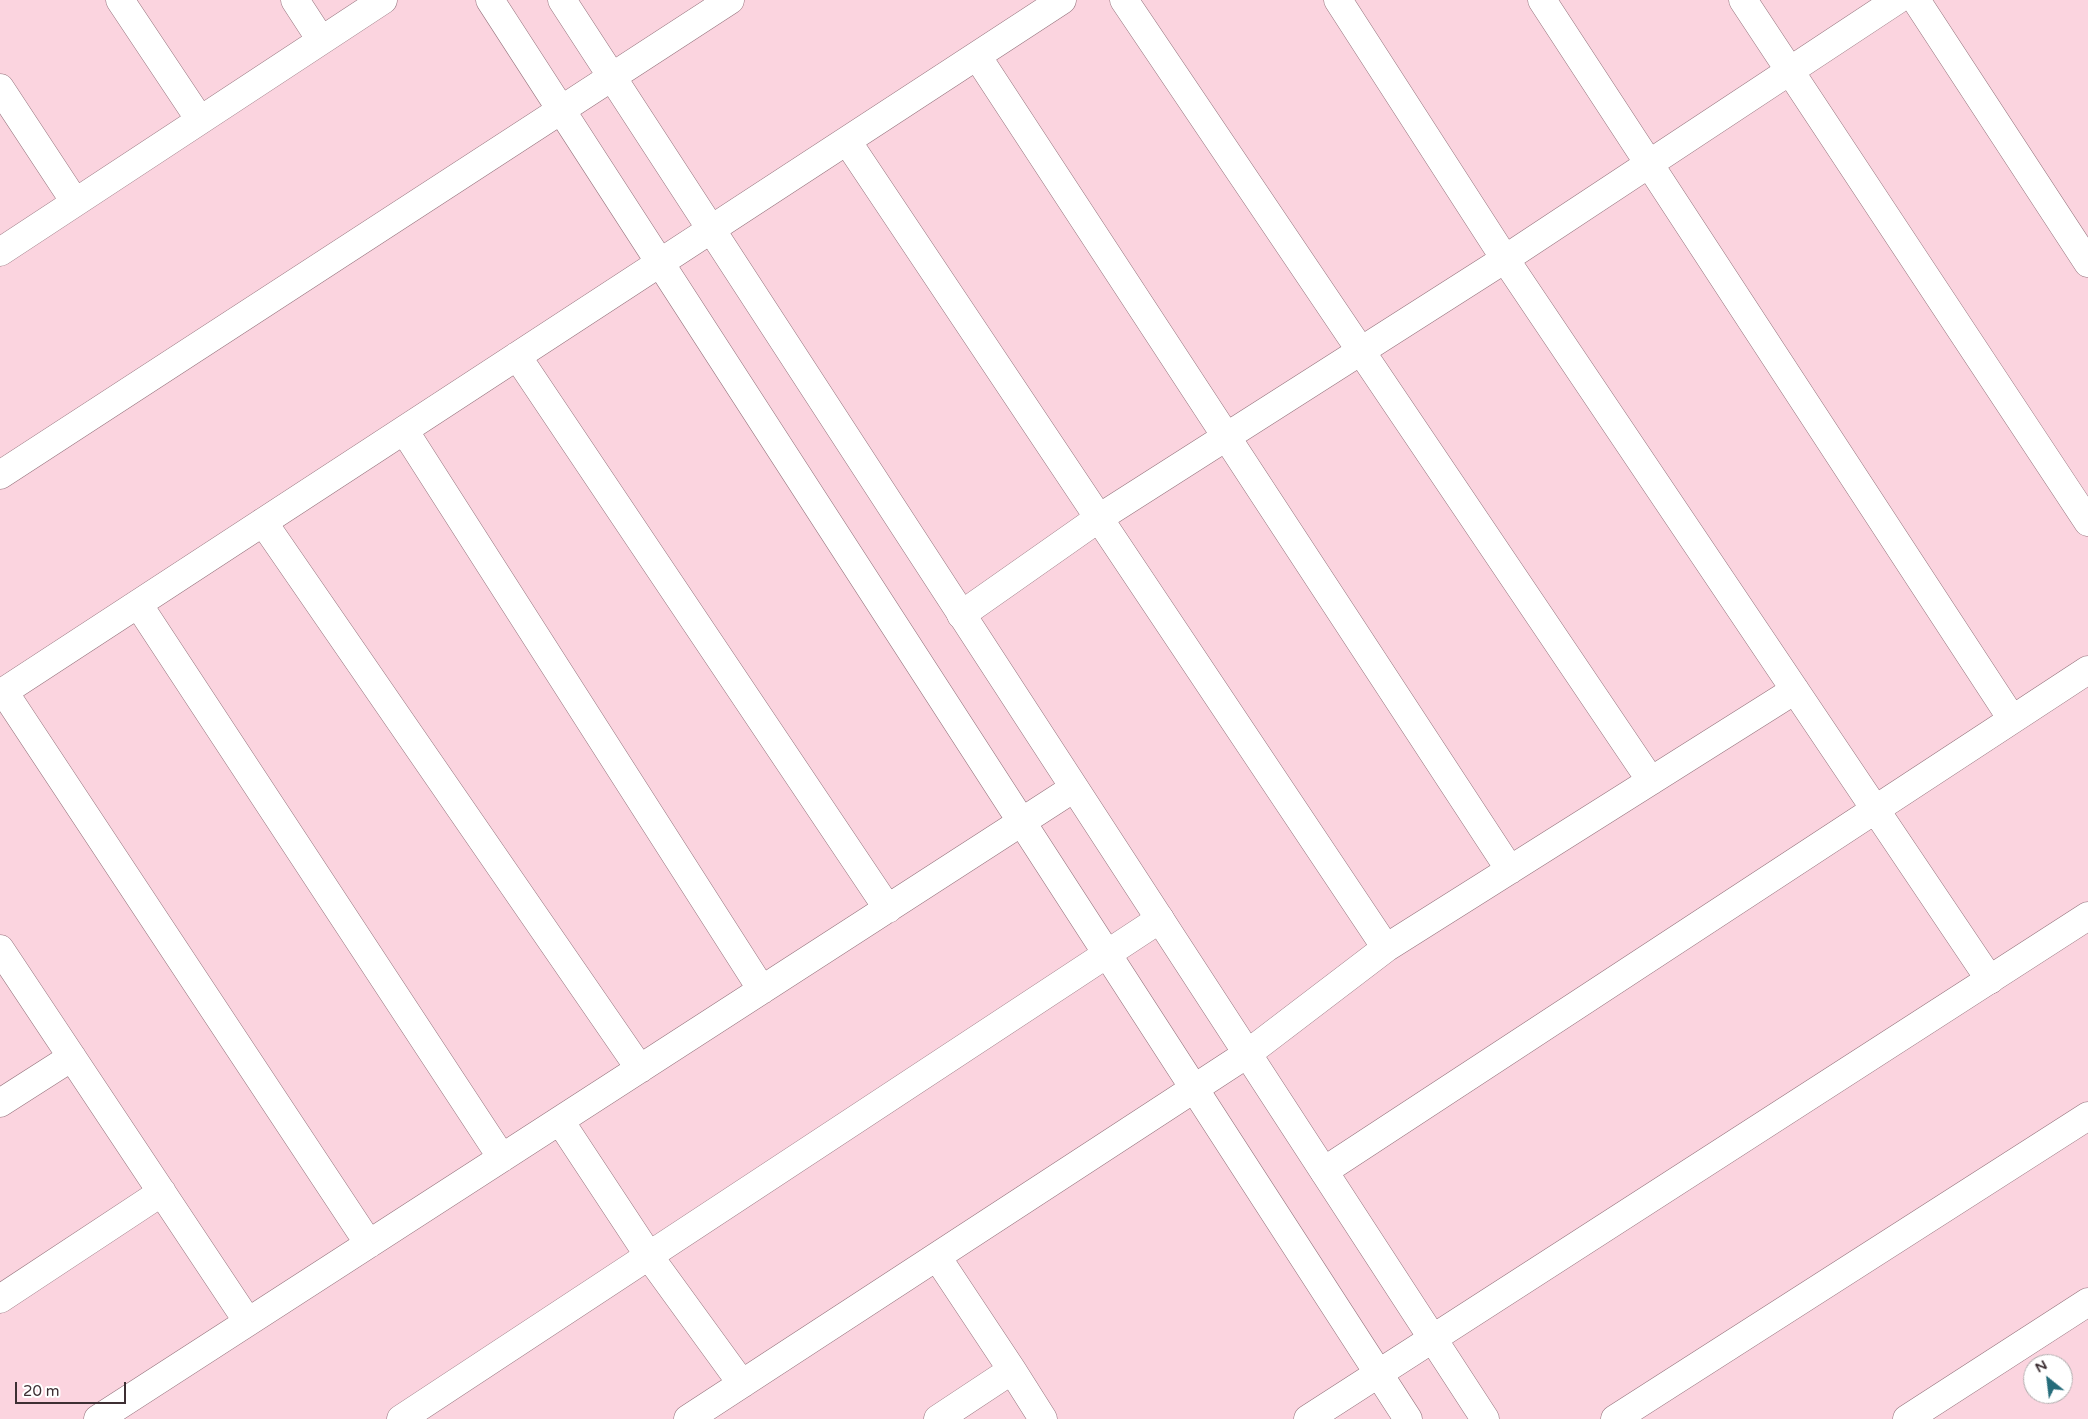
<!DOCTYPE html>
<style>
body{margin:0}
#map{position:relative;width:2088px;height:1419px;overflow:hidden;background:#fbd4df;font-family:"Varela Round",sans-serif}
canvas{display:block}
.north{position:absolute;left:2023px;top:1354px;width:50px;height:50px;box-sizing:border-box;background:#fff;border:1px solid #b1acad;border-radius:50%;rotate:331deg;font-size:14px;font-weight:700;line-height:20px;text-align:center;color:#3d2f33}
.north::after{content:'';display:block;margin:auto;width:18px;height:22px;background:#256c7a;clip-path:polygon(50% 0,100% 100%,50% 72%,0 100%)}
.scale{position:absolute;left:15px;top:1382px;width:111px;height:22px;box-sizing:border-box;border:2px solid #3d2f33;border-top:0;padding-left:6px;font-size:15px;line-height:18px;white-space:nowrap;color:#3d2f33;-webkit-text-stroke:4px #fff;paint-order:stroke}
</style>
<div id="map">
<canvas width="2088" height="1419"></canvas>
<div class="north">N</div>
<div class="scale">20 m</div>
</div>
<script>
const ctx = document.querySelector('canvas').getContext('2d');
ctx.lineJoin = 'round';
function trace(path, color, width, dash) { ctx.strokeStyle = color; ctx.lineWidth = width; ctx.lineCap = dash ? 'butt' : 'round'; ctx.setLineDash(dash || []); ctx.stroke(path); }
const street = new Path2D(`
 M120,0L200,120
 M295,0L321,40
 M1124,0L1651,781
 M1338,0L1505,259L1990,980
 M1542,0L2012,719
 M1743,0L2088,522
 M1916,0L2088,263
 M977,56L1510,870
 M0,88L75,202
 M0,252L383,0
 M517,356L888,909
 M404,430L762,990
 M263,522L640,1069
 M138,604L502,1158
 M961,615L1099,518L1505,259L1897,0
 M4,692L369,1244
 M0,694L1062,0
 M1386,948L1795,690
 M0,949L248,1322
 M0,1103L72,1057
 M560,1121L649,1256L742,1384
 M1324,1171L2088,670
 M937,1257L1012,1370
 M0,1299L162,1192
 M98,1419L1074,788
 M401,1419L1160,919
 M688,1419L1247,1054L1386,948L847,141
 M938,1419L1012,1370L1043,1419
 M1615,1419L2088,1116
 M1907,1419L2088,1302`);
const secondary = new Path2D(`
 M490,0L1408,1419
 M562,0L1485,1419
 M0,475L730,0
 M1308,1419L2088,916`);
trace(street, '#94727c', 29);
trace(secondary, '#94727c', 29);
trace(street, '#fff', 28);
trace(secondary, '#fff', 28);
</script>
